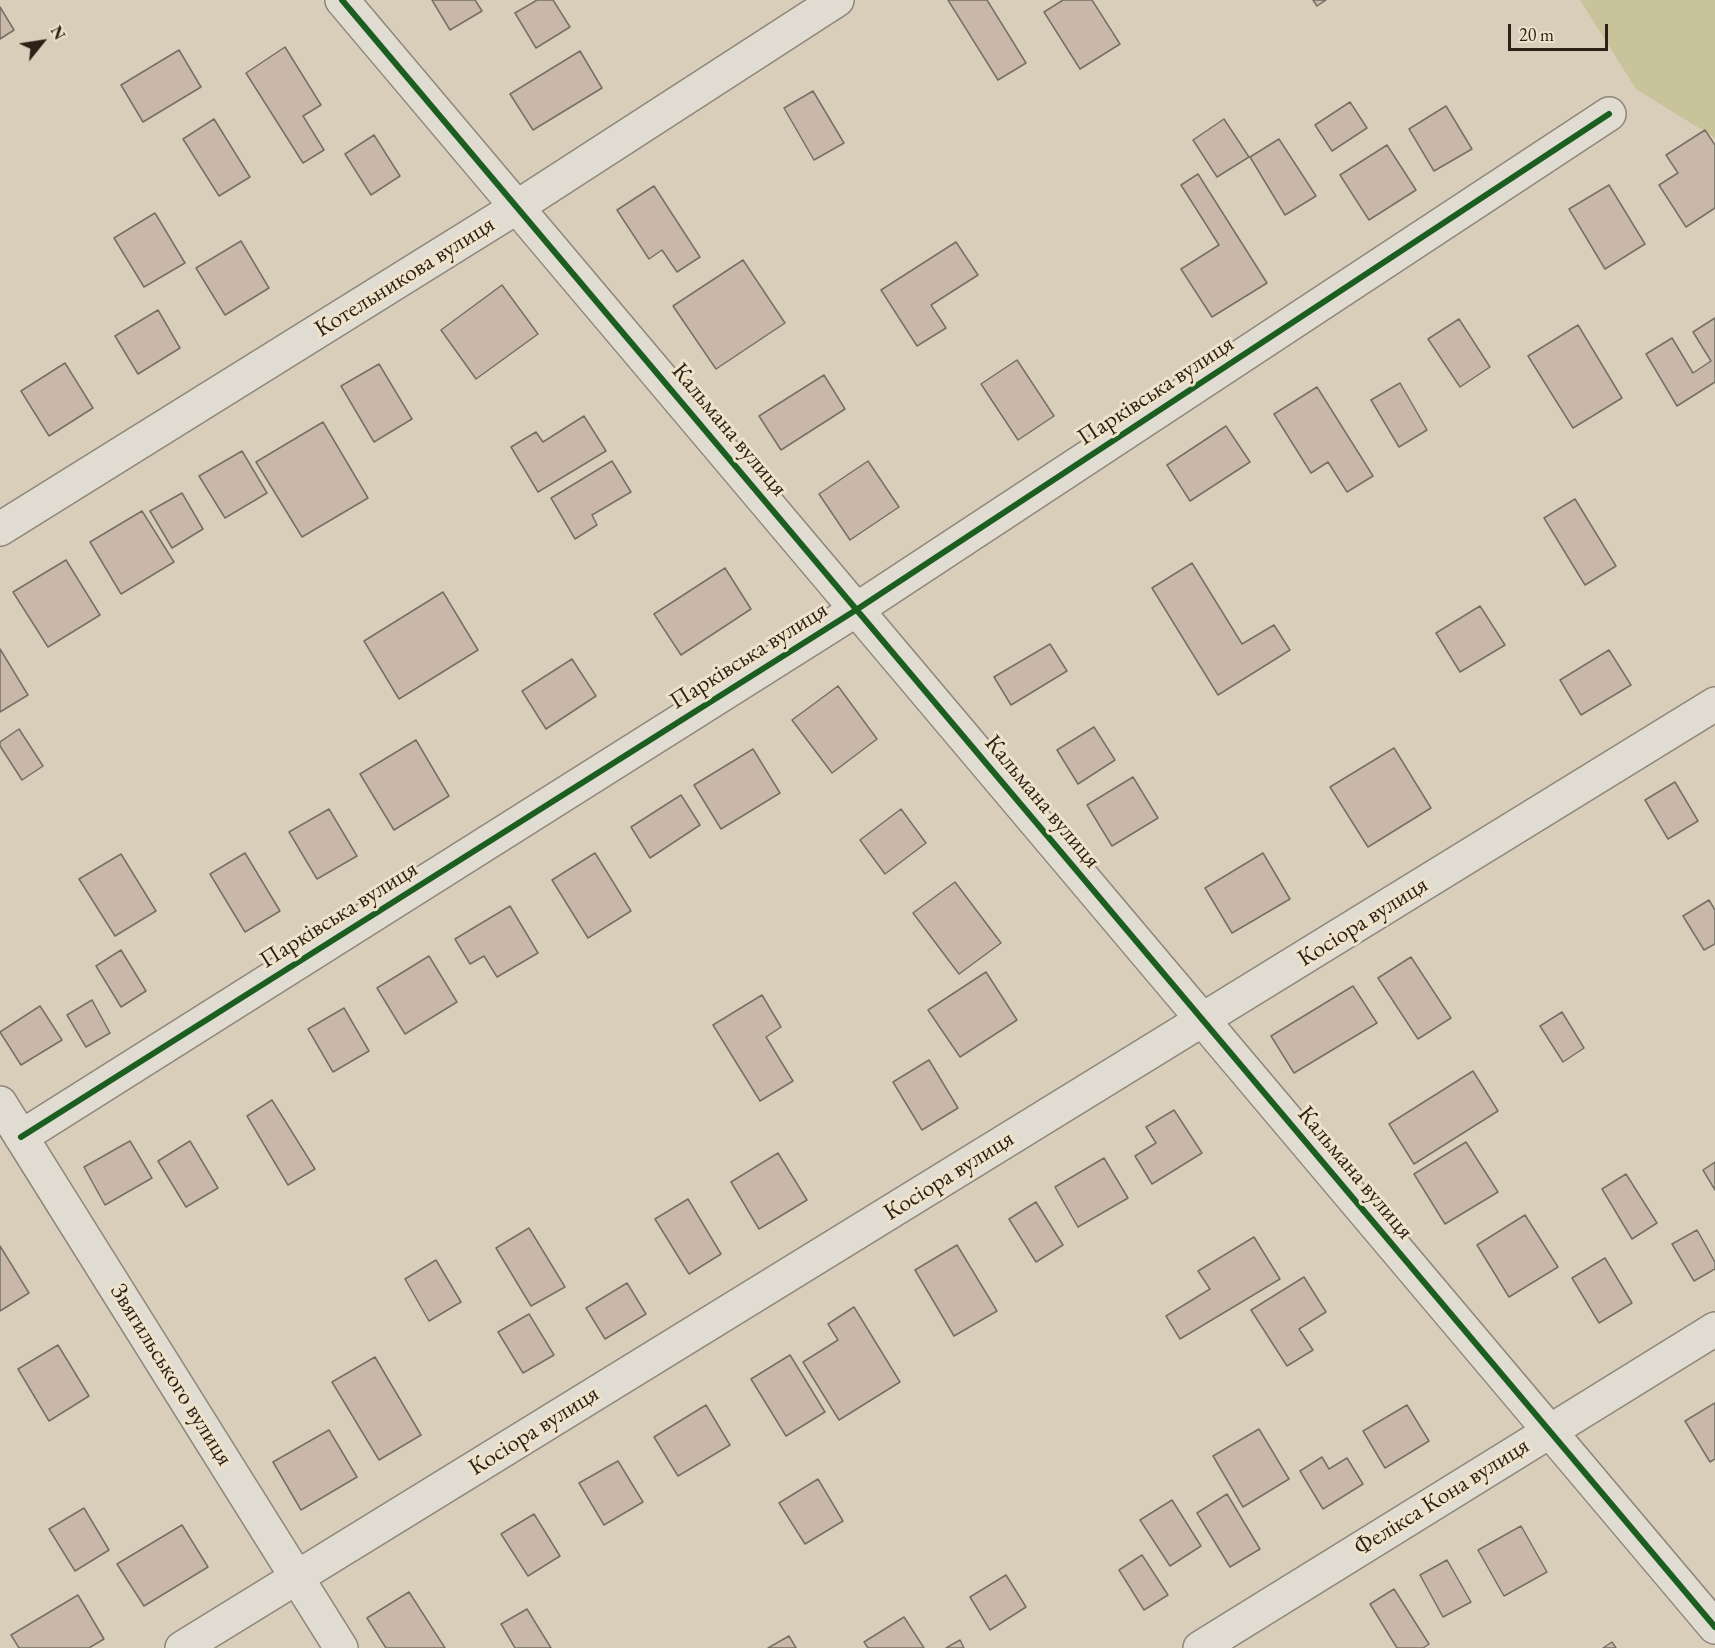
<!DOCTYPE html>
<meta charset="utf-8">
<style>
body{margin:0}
#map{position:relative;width:1715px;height:1648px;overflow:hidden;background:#d8ceba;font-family:"EB Garamond",serif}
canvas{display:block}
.north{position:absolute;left:12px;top:12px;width:60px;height:60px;-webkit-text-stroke:4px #eee2ca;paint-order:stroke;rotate:60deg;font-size:16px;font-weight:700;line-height:24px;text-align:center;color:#2d2016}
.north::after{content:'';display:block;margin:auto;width:21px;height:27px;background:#2d2016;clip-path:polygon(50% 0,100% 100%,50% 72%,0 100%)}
.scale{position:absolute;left:1508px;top:24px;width:100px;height:27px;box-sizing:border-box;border:3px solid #2d2016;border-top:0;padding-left:8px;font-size:18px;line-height:21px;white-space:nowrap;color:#2d2016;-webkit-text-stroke:4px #eee2ca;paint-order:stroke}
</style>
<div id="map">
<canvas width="1715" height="1648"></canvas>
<div class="north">N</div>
<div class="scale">20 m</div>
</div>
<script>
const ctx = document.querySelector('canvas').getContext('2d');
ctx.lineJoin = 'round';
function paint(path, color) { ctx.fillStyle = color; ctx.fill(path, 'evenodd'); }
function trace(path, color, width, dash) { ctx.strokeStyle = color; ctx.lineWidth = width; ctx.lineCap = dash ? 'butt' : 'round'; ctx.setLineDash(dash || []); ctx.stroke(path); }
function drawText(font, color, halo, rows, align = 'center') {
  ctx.font = font + ' "EB Garamond",serif'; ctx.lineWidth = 6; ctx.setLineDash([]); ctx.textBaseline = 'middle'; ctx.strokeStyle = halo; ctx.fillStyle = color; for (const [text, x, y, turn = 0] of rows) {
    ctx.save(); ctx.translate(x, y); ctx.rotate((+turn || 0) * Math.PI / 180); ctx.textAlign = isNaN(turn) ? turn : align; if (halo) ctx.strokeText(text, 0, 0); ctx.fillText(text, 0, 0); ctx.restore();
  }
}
const green = new Path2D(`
 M1580,0H1715V138L1636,89Z`);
const building = new Path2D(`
 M432,0H475L482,11L450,30Z
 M537,0H553L570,27L536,48L515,13Z
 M948,0H987L1026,63L998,80Z
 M1063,0H1092L1120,44L1080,69L1044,12Z
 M1313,0H1326L1317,6Z
 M0,7L14,30L0,39Z
 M285,47L321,105L303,116L324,150L303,163L246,73Z
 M179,50L201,87L143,122L121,85Z
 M580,51L602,88L533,130L510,94Z
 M813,91L844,143L814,160L784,108Z
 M1350,102L1367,128L1332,151L1315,125Z
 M1446,106L1472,149L1434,171L1409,129Z
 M214,119L250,177L219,196L183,139Z
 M1224,119L1249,157L1217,177L1193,140Z
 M1705,130L1715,145V208L1686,227L1659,185L1678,173L1666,155Z
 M374,135L400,176L371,195L345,154Z
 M1279,139L1316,196L1285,215L1250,157Z
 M1387,145L1416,190L1369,220L1340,175Z
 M1198,174L1267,283L1212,317L1181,269L1219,245L1181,185Z
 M1609,185L1645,244L1605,269L1569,209Z
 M654,186L700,257L677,272L662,250L649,259L617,210Z
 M155,213L185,263L144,287L114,238Z
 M241,241L269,288L225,315L196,268Z
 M956,242L978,275L931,305L946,328L917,346L881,290Z
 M743,260L785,323L716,369L673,306Z
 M502,285L538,334L476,379L441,330Z
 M158,310L180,348L138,374L115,336Z
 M1715,318V382L1677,406L1646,354L1672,338L1693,373L1711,361L1693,332Z
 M1459,319L1490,367L1460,387L1428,339Z
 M1578,325L1622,398L1573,428L1528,356Z
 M1017,360L1054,416L1018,440L981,384Z
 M65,363L93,408L49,436L21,391Z
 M379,364L412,419L374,442L341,386Z
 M824,375L845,409L781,450L759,416Z
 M1400,383L1427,430L1399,447L1371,400Z
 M1317,387L1373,476L1347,492L1328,462L1311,473L1274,414Z
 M584,416L606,451L538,492L511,447L536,432L543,442Z
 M323,422L368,498L302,537L256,462Z
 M1226,426L1250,462L1190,501L1167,465Z
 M242,451L267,493L225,518L199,476Z
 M612,461L631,492L592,515L597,525L575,539L551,498Z
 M868,461L899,507L850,540L819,494Z
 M182,493L203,529L172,548L150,511Z
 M1575,499L1616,566L1585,585L1544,518Z
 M142,511L174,562L121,594L90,542Z
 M66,560L100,615L48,647L13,592Z
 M1192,563L1242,644L1274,625L1290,650L1218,695L1152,588Z
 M725,568L751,609L681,655L654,614Z
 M443,592L478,650L399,699L364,641Z
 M1480,606L1505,645L1460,672L1436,633Z
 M1050,644L1067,671L1011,705L994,677Z
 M0,649L28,695L0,712Z
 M1609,650L1631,685L1581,715L1560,680Z
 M572,659L596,696L546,729L522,691Z
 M838,686L877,739L832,773L792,720Z
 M1094,727L1115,760L1078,784L1057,750Z
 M19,729L43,766L22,780L0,746V742Z
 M416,740L449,796L394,830L360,774Z
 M1394,748L1431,808L1368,847L1330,787Z
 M753,749L780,793L721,829L694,785Z
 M1133,777L1158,818L1112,846L1087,805Z
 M1675,782L1698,821L1668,839L1645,800Z
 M681,795L700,825L650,858L631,827Z
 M329,809L357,856L317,879L289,832Z
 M901,809L926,843L885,874L860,840Z
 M245,853L280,911L245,932L210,874Z
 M595,853L631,911L588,938L552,880Z
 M1263,853L1290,899L1232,933L1205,888Z
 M121,854L156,911L115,936L79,879Z
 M955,882L1001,943L959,974L913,913Z
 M1709,900L1715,910V944L1704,950L1683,916Z
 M510,906L538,953L497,977L484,956L470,964L455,939Z
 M121,950L146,991L121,1007L96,966Z
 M429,956L457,1002L405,1034L377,988Z
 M1411,957L1451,1018L1418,1039L1378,978Z
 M986,972L1017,1020L960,1057L928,1010Z
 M1353,986L1377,1023L1294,1073L1271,1036Z
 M762,995L781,1027L766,1037L793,1081L760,1101L713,1025Z
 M92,1000L110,1033L86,1047L67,1015Z
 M40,1006L62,1040L21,1065L0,1032Z
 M344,1008L369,1051L333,1072L308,1029Z
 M1562,1012L1584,1048L1563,1062L1540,1026Z
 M929,1060L958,1108L922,1130L893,1082Z
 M1473,1071L1498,1111L1414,1164L1389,1124Z
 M272,1100L315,1169L288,1185L247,1116Z
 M1174,1110L1202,1153L1152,1184L1135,1156L1156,1143L1146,1127Z
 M130,1141L152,1178L105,1205L84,1167Z
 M190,1141L218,1188L186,1207L158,1161Z
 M1466,1142L1498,1192L1445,1224L1414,1174Z
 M778,1153L807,1200L759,1229L731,1182Z
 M1104,1158L1128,1198L1078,1227L1055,1187Z
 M1715,1162V1190L1703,1170Z
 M1626,1174L1657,1223L1632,1239L1602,1189Z
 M688,1199L721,1254L689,1274L655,1219Z
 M1036,1202L1063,1245L1036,1262L1009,1219Z
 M1525,1215L1558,1267L1509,1297L1477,1245Z
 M529,1228L565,1287L531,1306L496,1248Z
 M1697,1230L1715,1262V1269L1694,1281L1672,1244Z
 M1254,1237L1280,1279L1180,1339L1166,1316L1210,1289L1198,1271Z
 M957,1245L997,1311L954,1336L915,1270Z
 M0,1246L29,1293L0,1311Z
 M1605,1258L1632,1303L1599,1323L1572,1278Z
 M436,1260L461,1302L429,1321L405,1279Z
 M1304,1277L1326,1312L1299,1329L1313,1350L1287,1366L1251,1310Z
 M627,1283L646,1314L605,1339L586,1308Z
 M854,1307L900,1382L839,1420L803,1362L838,1340L828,1324Z
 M529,1314L554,1355L523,1373L498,1332Z
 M58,1345L89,1396L49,1421L18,1369Z
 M790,1355L825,1412L786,1436L751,1379Z
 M375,1357L421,1435L379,1460L332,1382Z
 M1715,1403V1459L1710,1462L1685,1421Z
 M706,1405L730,1445L678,1476L654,1437Z
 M1407,1405L1429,1441L1385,1468L1363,1431Z
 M1259,1429L1289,1479L1243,1507L1213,1456Z
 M329,1430L357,1477L301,1510L273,1462Z
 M1322,1457L1329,1469L1347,1458L1363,1484L1323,1509L1300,1471Z
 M618,1461L643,1502L604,1525L579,1483Z
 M818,1479L843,1521L805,1544L779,1503Z
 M1227,1494L1260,1549L1230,1567L1197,1513Z
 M1172,1500L1201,1546L1170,1566L1140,1520Z
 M84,1508L109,1550L75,1571L49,1529Z
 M534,1514L560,1556L528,1576L501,1534Z
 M182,1525L208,1567L144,1606L117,1564Z
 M1521,1526L1547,1572L1504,1596L1478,1550Z
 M1142,1555L1168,1595L1144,1610L1119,1570Z
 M1447,1560L1471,1602L1443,1617L1420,1575Z
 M1006,1575L1026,1607L990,1630L970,1597Z
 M1394,1589L1429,1644L1423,1648H1397L1370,1604Z
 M409,1592L445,1648H386L367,1618Z
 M78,1595L104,1639L89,1648H19L11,1635Z
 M527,1609L551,1648H515L501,1624Z
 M904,1617L924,1648H868L864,1642Z
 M789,1636L796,1648H768Z
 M960,1640L964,1648H946Z
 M1612,1642L1616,1648H1603Z`);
const minor = new Path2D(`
 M342,0L1715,1627
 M0,529L517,207L837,0
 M0,1103L341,1648
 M21,1137L856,610L1609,114
 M182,1648L1715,704
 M1200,1648L1715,1329`);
const cycleway = new Path2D(`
 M342,0L1715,1627
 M21,1137L856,610L1609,114`);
const streetNames = [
 ["Котельникова вулиця",405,277,-32],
 ["Парківська вулиця",1156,391,-33],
 ["Кальмана вулиця",729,430,50],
 ["Парківська вулиця",749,656,-32],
 ["Кальмана вулиця",1042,802,50],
 ["Парківська вулиця",339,915,-32],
 ["Косіора вулиця",1363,922,-32],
 ["Кальмана вулиця",1355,1173,50],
 ["Косіора вулиця",949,1176,-32],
 ["Звягильського вулиця",171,1375,58],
 ["Косіора вулиця",534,1431,-32],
 ["Фелікса Кона вулиця",1442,1497,-32]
];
paint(green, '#c9c39c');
paint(building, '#c9b8a9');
trace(building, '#766f64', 1.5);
trace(minor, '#8e867a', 36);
trace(minor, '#e0dcd2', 33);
trace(cycleway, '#1b5e20', 6);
drawText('24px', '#2d2016', '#eee2ca', streetNames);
</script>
